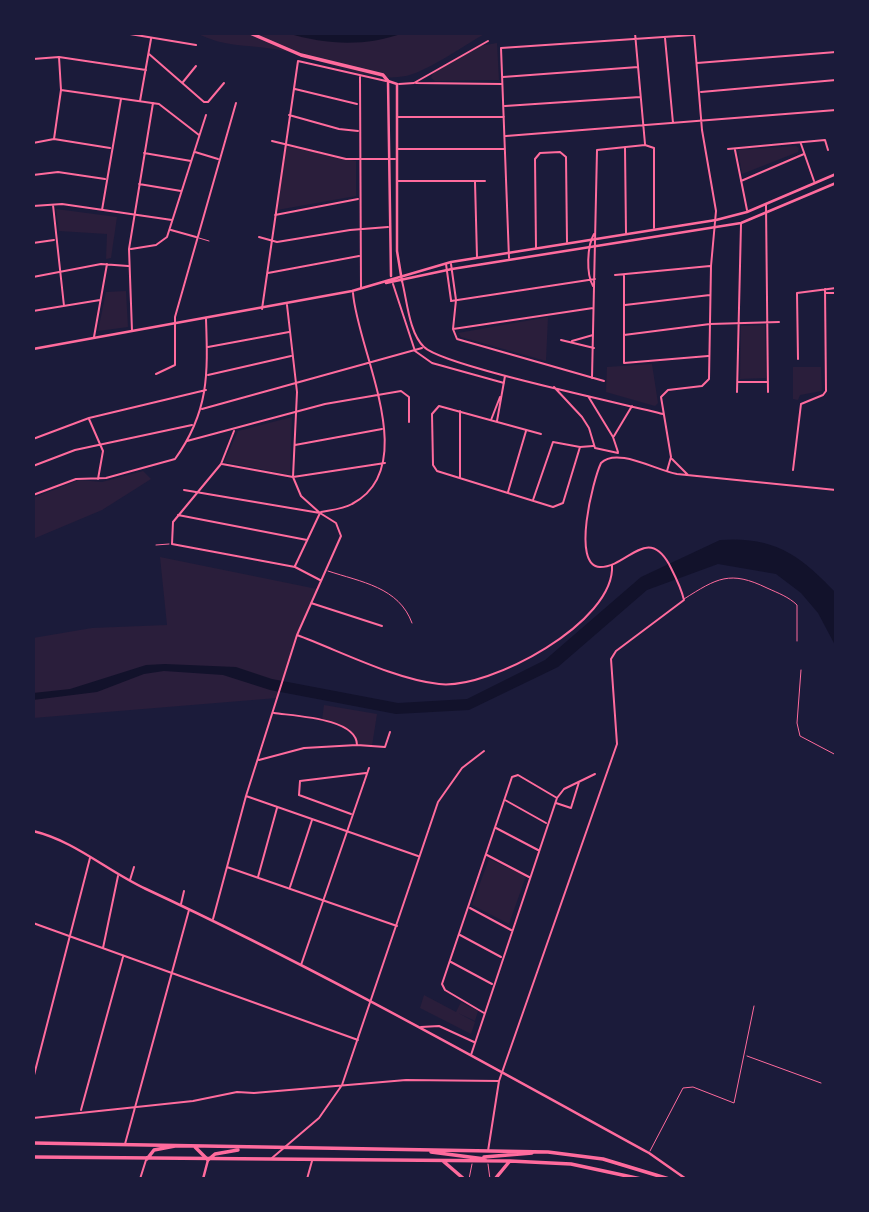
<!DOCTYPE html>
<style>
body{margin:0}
#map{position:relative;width:869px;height:1212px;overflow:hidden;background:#1b1b3a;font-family:"Archivo Narrow",sans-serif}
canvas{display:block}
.frame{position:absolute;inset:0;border:35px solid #1b1b3a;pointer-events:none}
</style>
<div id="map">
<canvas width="869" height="1212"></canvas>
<div class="frame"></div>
</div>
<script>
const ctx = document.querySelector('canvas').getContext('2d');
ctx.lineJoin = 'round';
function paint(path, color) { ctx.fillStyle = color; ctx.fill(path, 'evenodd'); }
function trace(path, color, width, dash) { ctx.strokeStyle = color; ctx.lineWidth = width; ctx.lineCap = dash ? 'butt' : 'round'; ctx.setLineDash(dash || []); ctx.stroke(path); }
const green = new Path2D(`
 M196,33H486C465,45 428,71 406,76C363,84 315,55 274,49C243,44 227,48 196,33Z
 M497,43L499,80L435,81L431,78L433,73L480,46Z
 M286,146L356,161V196L277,210Z
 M796,146L799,148L798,152L742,174L738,150Z
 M56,209L117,217L111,258L106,259L107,234L59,231Z
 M126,291L128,327L98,331L106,292Z
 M548,317L546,361L461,337L458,333Z
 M765,325L766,378L740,379L741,326Z
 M652,364L658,403L655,406L606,392L607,367Z
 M793,367H821L822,391L800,395L798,400L793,399Z
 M292,417L290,475L224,462L238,431Z
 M143,471L151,479L102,510L33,539V498L79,480L102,482Z
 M160,557L317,589L295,641L277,698L33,718V638L92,628L167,625Z
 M324,705L377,714L372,746L357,745C357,729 335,723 322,720Z
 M489,859L526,876L509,924L472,905Z
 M424,995L456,1012L461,1002L478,1011L475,1021L458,1013L475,1022L471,1034L420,1008Z`);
const water = new Path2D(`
 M287,33H404C364,47 327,45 287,33Z
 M720,540C774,536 800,555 836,593V647L818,613L801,593L776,574L718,564L647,590L558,667L469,710L396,714L270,690L223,675L164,671L144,674L97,692L33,700V693L70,689L146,665L165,664L236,667L272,679L398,703L467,699L545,660L641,577Z`);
const service = new Path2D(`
 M199,238L209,241
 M156,545L169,544
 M328,571C361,582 399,587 412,623
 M684,599C717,578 730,570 767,588C778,593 789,597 797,605V641
 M801,670L797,723L800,736L836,755
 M747,1056L821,1083
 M650,1151L683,1088L693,1087L734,1103L754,1006
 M488,1164L490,1179
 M469,1179L472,1164`);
const minor = new Path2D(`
 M124,33L196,45
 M635,33L645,144
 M665,38L673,123
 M149,54L204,102H208L224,83
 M33,59L59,57L146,70
 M697,63L836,52
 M360,77L361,288
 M503,77L638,67
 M183,82L196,66
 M416,83L502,84
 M399,84L414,83L488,41
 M295,89L357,104
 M61,90L159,104L199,135
 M701,92L836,80
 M140,101L151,39
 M505,106L640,97
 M289,115L339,129L358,131
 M397,117H504
 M506,136L836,110
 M54,139L61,90L59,57
 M272,141L346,159H395
 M33,143L54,139L110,148
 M801,144L814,181
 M625,148L626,233
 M398,149H505
 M728,149L825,140L828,150
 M735,150L747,210
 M195,152L218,159
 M144,153L191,161
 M33,175L58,172L105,179
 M398,181H485
 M741,181L804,154
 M475,182L477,257
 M139,184L181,191
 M53,205L64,306
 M766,205L768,392
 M33,206L62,204L172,220
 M102,210L121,99
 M275,215L358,199
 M171,230L196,237
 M259,237L277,242L350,230L388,227
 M33,243L54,240
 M536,248L535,159L540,153L560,152L566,157L567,242
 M131,249L156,245L167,237L206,115
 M509,258L501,48L693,35
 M446,264L451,300
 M451,264L456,300L453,329L457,339L604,381
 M268,273L359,256
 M615,275L710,266
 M624,275V363L708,356
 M33,277L101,264L128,266
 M402,281C407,300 409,333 424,347C443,366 625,404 663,414
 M393,284L415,351L432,363L504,383
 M593,286C586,274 587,246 594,234
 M826,293H836
 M451,301L595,279
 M287,305L297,392L293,477L301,496L320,513L295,566
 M625,305L710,295
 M262,309L298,61L386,81
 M33,311L100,300
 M453,329L593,308
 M132,331L129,249L153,103
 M624,335L710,324L779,322
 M94,337L107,264
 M561,340L594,348
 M572,341L593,335
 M208,347L289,332
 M798,359L797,293L836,288
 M156,374L175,365V317L236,103
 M208,375L291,356
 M592,378L597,150L645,145L654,148V228
 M738,382H768
 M554,387L582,417L589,428L595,448L618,453
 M737,392L741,224
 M588,396L613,437L618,452
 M202,409L422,348
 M460,411V478
 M89,419L103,451L98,479
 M491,420L500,397
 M497,421L505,376
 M234,431L221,464L173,522L172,544L295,567L320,580
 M541,434L439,406L432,414L433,465L437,471L553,507L563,503L580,447
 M614,436L632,406
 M33,439L89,418L206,390
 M187,441L325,404L401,391L409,397V422
 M295,445L382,429
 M672,459L688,475
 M222,464L293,477L385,463
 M33,466L75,450L192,425
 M793,470L801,404L823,395L826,391L825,289
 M667,471L671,457L661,397L668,390L702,386L709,379L711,266L716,211L702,130L694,33
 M184,490L320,513L336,523L341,536L297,635L246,796L213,919
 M508,492L526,431
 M33,495L76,479L106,478L175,459C209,412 208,374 206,319
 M533,500L553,442L580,447L593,446
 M321,512C331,510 343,509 352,504C423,467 357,350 353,293
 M178,515L307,540
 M311,603L382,626
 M297,635C340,651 394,679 439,684C489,690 616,622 612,565
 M274,713C294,716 357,718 357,745
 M259,760L304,748L357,745L385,747L390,732
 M246,796L418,856
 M505,800L546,823
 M556,803L571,808L579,782
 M351,814L299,795L300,781L366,773
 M496,828L538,850
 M487,855L529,877
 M227,867L397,926
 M258,877L277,808
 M130,880L134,867
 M290,887L312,820
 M181,904L184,891
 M470,908L511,930
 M33,923L358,1040
 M460,935L501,957
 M103,948L118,876
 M451,962L492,984
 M301,965L369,768
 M484,1013L445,990L442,984L512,777L518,775L557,798
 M421,1027L439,1026L474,1042
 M471,1055L557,798L564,789L595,774
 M33,1079L90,858
 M81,1110L123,957
 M33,1118L193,1101L237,1092L254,1093L406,1080L499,1081
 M125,1144L189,910
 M488,1151L499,1081L617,744L611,659L616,651L684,600C681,587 675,576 669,564C647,525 628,567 600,567C571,566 593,480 601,463C617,447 655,470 677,474L836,490
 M272,1158L319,1118L342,1085L438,802L462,768L484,751
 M140,1179L146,1160
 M307,1179L312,1161`);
const tertiary = new Path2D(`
 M391,276L388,81L397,84V251L402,281
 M386,283L452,269L741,223L836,183
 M33,349L352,291L451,262L716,220L747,212L836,174
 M203,1179L208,1160`);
const secondary = new Path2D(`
 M33,831C75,841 107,871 146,889C318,969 483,1062 649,1153L686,1179`);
const primary = new Path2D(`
 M33,1143L548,1152L603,1159L669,1179
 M195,1147L208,1160L215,1154L238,1150
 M431,1152L485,1159
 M33,1157L510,1161L571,1164L641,1179
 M484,1157L532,1153
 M147,1159L154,1150L175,1146
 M443,1161L464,1179
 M495,1179L509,1162`);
const trunk = new Path2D(`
 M250,33L301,55L383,75L388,81`);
paint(green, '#2a1e3b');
paint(water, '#12122b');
trace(service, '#ff6b9d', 1);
trace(minor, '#ff6b9d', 2);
trace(tertiary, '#ff6b9d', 2.5);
trace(secondary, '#ff6b9d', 2.5);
trace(primary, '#ff6b9d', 3.5);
trace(trunk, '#ff6b9d', 3.5);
</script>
